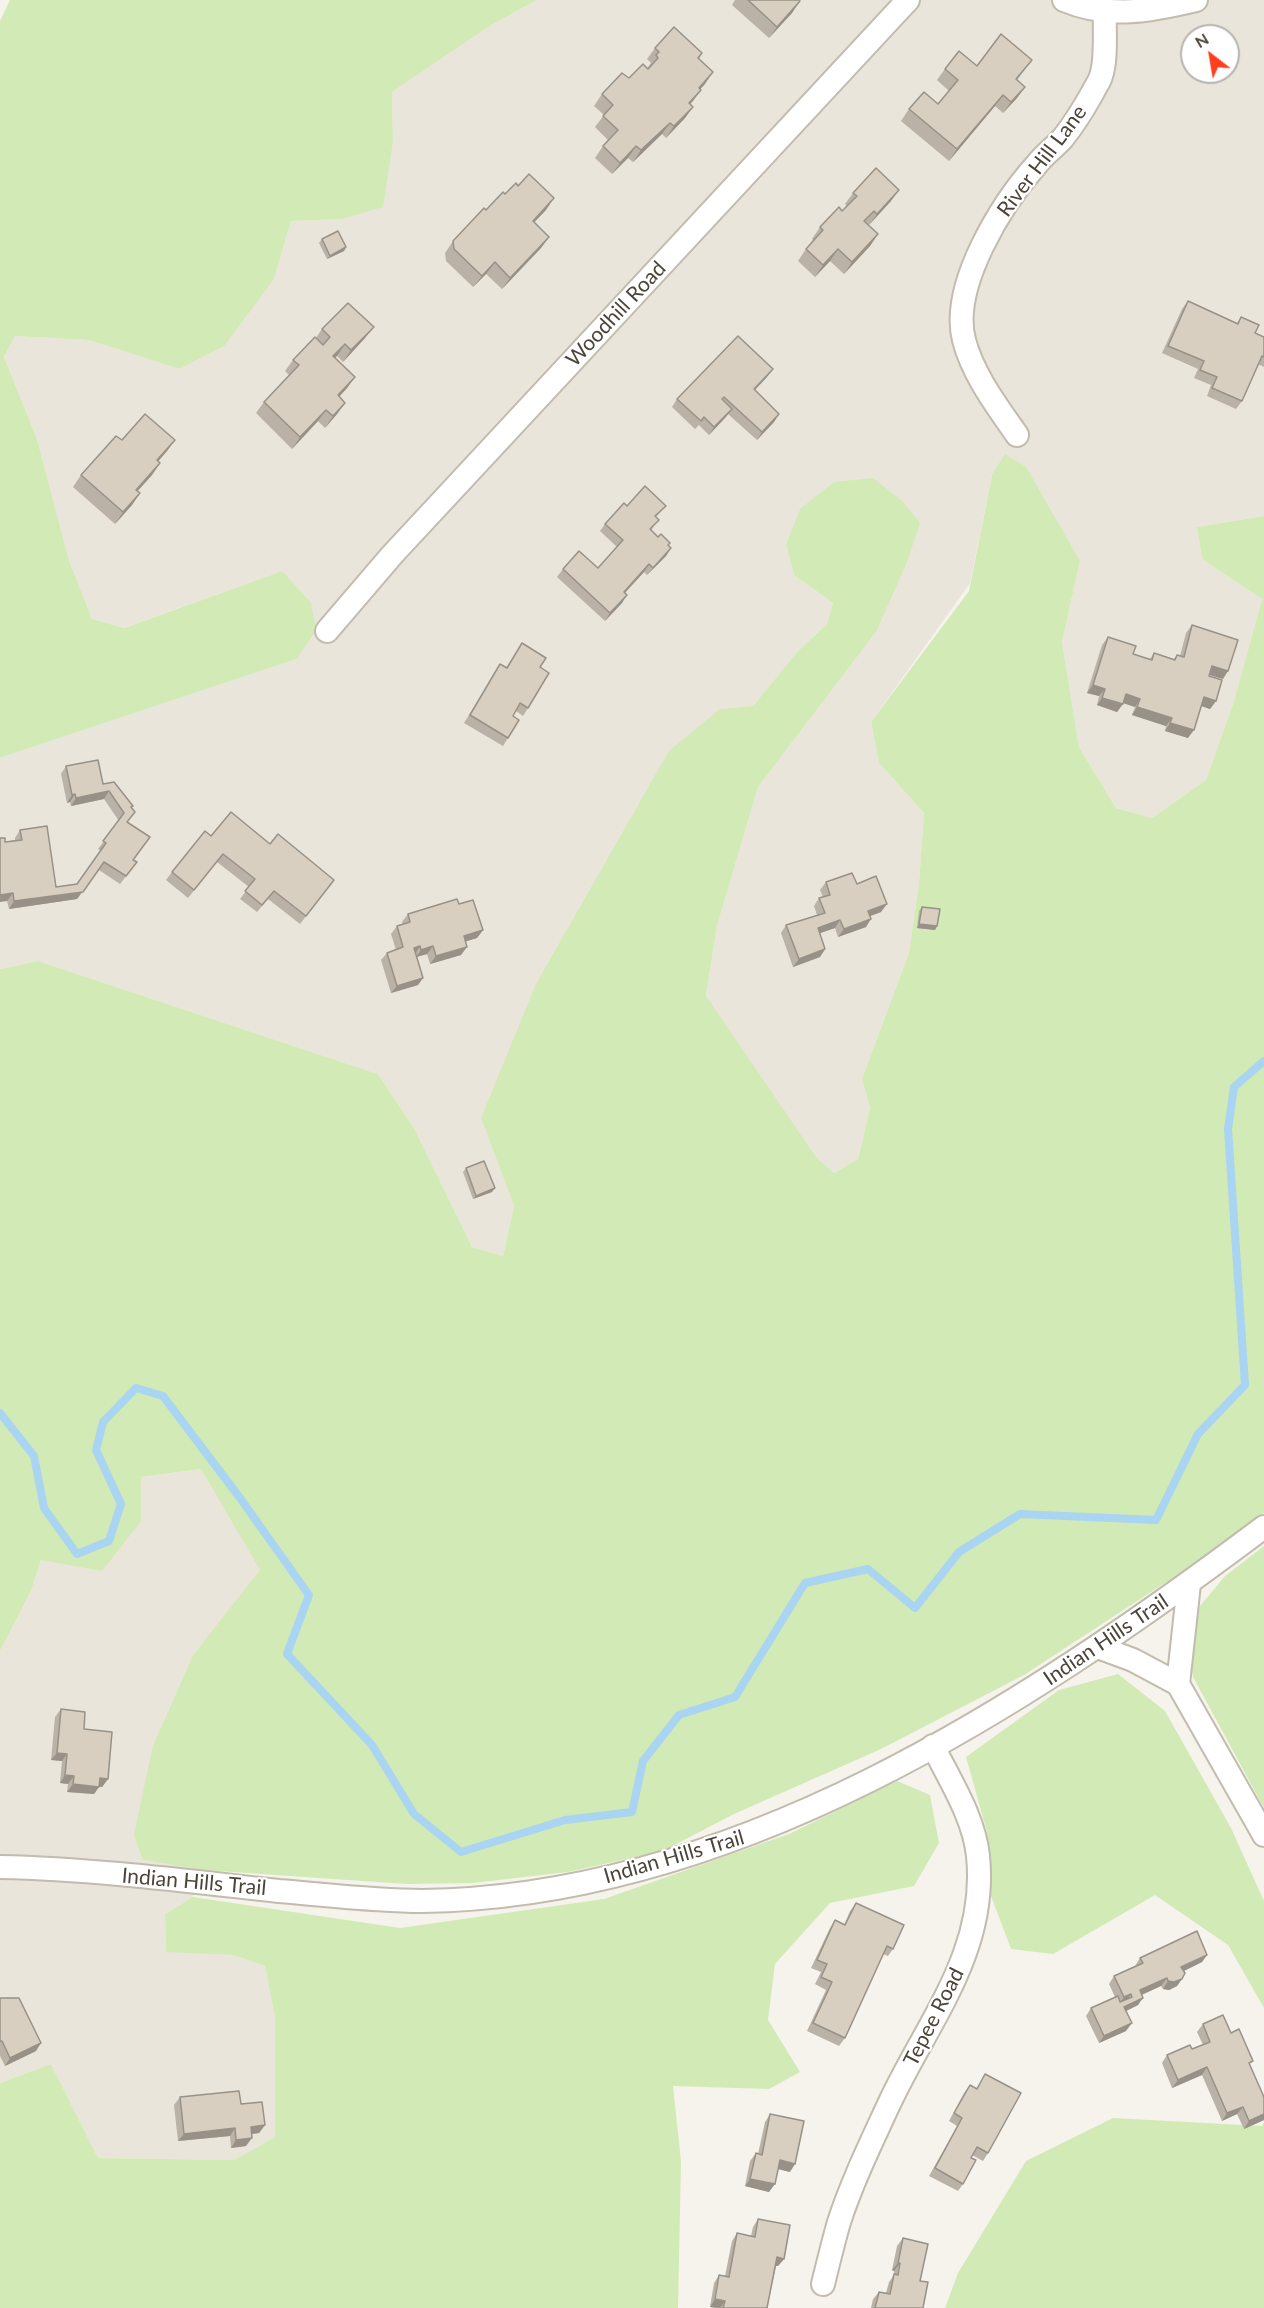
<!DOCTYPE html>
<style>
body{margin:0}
#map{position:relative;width:1264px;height:2308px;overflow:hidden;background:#f6f3ec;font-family:Lato,sans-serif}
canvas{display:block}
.north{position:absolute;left:1180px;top:24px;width:60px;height:60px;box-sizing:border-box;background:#fff;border:2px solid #b7b4b0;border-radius:50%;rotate:329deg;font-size:16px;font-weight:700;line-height:24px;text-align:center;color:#4b4439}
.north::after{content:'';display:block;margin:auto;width:21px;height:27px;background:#fc3f1d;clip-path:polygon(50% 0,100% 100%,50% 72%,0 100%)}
</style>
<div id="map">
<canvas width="1264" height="2308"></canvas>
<div class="north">N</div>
</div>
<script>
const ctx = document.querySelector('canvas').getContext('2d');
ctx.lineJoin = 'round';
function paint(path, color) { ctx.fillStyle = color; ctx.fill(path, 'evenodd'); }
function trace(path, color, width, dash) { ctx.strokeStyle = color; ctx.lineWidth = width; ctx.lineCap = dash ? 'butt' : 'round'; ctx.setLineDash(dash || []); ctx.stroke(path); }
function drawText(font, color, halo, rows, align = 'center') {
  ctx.font = font + ' Lato,sans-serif'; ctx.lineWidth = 4.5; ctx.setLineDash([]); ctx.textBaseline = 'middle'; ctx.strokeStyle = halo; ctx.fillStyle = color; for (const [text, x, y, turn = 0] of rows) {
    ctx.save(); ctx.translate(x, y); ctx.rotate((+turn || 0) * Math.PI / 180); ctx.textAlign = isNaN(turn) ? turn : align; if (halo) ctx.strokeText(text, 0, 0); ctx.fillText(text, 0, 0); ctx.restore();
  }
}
const residential = new Path2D(`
 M537,0H1264V516L1197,527L1202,559L1262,599L1234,701L1206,780L1152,818L1116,808L1079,747L1062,642L1080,561L992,475L970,583L871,722L879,763L924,813L919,883L909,953L862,1079L870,1108L858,1159L834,1173L817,1158L706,997L717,926L758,787L876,632L800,509L786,544L794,575L833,603L827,624L798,651L753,706L720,709L481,1118L514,1206L503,1256L472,1247L415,1130L378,1074L38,961L0,969V758L297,659L282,571L123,628L92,619L69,560L37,439L4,357L15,336L89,340L179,369L274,279L291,221L342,219L393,141L392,92L493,24ZM1192,36H1228V72H1192Z
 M201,1469L261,1570L193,1655L153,1745L143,1860L195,1868L193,1897L165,1914L166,1951L233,1955L265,1966L275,2018V2137L234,2160L98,2158L51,2064L0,2083V1651L31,1591L41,1560L140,1521L141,1477Z`);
const green = new Path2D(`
 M10,0H537L493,24L392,92L393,141L383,207L342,219L291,221L274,279L224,346L179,369L89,340L15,336L4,357L37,439L69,560L92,619L124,628L282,571L311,603L316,630L297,659L0,758V21Z
 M1005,454L1026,467L1080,561L1062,642L1079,747L1116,808L1152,818L1206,780L1234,701L1262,599L1202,559L1197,527L1264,516V1513L1180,1573L1024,1675L881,1749L734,1814L663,1851L568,1872L473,1883L406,1884L204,1870L143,1860L134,1835L153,1745L193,1655L260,1570L201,1469L141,1477V1521L102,1571L41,1560L31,1591L0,1651V969L38,961L378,1074L415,1130L472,1247L503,1256L514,1206L481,1118L536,984L669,751L720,709L753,706L798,651L827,624L833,603L794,575L786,544L800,509L834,482L873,478L902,501L920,523L907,562L876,632L758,787L717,926L706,996L817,1158L834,1173L858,1159L870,1108L862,1079L909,953L919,883L924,813L879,763L871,722L969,591L992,475Z
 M1264,1546V1808L1193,1677L1188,1649L1200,1606L1225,1576Z
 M1118,1674L1165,1711L1231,1828L1264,1901V2008L1228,1945L1155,1895L1053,1954L1011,1949L991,1896L987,1832L966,1757L1059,1690Z
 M897,1781L930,1795L939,1843L914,1886L830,1903L775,1964L768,2020L800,2072L769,2089L673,2086L681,2161L678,2308H0V2083L51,2064L98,2158L234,2160L275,2137V2018L265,1966L233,1955L166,1952L165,1914L193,1897L400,1928L604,1899L789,1834Z
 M1113,2118L1262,2126L1264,2122V2308H945L958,2273L1026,2161Z`);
const stream = new Path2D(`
 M0,1413L34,1456L44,1508L77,1554L109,1541L121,1504L96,1450L103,1422L136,1388L163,1396L240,1498L309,1595L287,1654L372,1745L414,1814L461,1852L565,1820L632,1812L643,1761L679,1715L735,1697L805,1583L868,1569L915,1608L959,1552L1020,1514L1156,1520L1198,1434L1245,1385L1228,1129L1234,1087L1264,1061`);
const street = new Path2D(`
 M1064,0C1109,19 1150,11 1196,0
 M1017,435C997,406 973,375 964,340C950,286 1002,203 1037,164C1045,154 1055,147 1063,138C1075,123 1084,108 1093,92C1095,87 1100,81 1101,76C1107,59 1104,30 1105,12
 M327,631L392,555L908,0
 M1098,1647L1133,1660L1178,1684L1264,1835
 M1178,1684L1189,1584
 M0,1867C93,1869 187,1881 279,1891C327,1895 375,1901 422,1901C734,1897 1023,1708 1264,1527
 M823,2284C828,2264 833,2243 839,2222C852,2182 871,2143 889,2104C927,2022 988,1952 978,1856C974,1817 950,1781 933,1746`);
const wall = new Path2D(`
 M735,0H799L792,13L769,38L732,5Z
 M655,48L702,53L699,59L705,84L700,89L701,90L690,104L693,107L685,118L666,138L662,134L633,162L628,158L612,174L595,158L603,146L608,140L595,127L604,115L594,106L602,94L629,78L648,69V67L651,63L647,59Z
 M1032,60L1017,80L1025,87L1017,98L1003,113L995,106L949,161L901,121L909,109L938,104L949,91L937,80L945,69L977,66Z
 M853,193L891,201L869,225L865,223L878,234L870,246L844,274L830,261L815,277L798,261L806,249L814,241L812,239L820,227L842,211L847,206L845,204Z
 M505,194L546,210L534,222L549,237L541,248L502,289L486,274L473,287L446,261L445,253L453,241L486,210Z
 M322,239L346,247L344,251L327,259L319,243Z
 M1188,301L1237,323L1241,317L1255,333L1264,337V367L1258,364L1242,401L1236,409L1207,396L1211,385L1194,378L1198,369L1162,353L1182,309Z
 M322,329L365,338L343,362L337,356L335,357L355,377L347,388L339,397L345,403L337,414L325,428L318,421L292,449L256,413L264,402L289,375L285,371L293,360L316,338Z
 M767,377L755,390L779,414L774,422L757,440L728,414L709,435L699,425L695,429L672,407L677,399Z
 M122,440H175L167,451L158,461L160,463L152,475L137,491L140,493L132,505L115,524L73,487L81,475Z
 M627,506H666L656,517L653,528L651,530L671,548L666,556L647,575L644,572L625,593L622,603L605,621L557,577L563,569L598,568L617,547L600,531L605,524Z
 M1192,625L1223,679L1209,675L1216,701L1210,709L1201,706L1188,738L1165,731L1166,726L1132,715L1135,707L1123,703L1117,712L1097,705L1099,696L1087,693L1102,645L1108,637L1133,654L1150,659L1154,653L1174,659L1177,655L1180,656L1186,633Z
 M522,643L540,667L528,708L523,716L516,711L513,716L508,738L503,746L464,723L500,664L506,668Z
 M66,766L103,784L132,808L128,822L134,860L137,862L120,884L99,870L77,899L9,909L7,901L5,842L15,840V838L20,830L56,887L77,884L101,851L98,849L119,821L104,799L71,806L70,802L67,803L61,774Z
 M211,836L270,844L334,880L300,924L268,899L257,912L240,899L249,887L217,862L188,898L166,880L172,872Z
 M826,882L857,884L881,912L870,916L866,927L838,937L835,928L819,933L825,949L820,957L793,967L781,933L786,925L817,915L814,906L819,898L823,897L820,890Z
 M459,904L483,930L477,938L465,941L461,955L430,964L427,954L417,957L423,978L418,985L391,993L381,960L387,953L396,950L391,934L397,926L403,924L402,922L408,914Z
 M922,907L937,926L935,930L917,928L919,911Z
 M466,1168L492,1192L473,1199L463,1172Z
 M61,1709L84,1729L108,1779L102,1787H99L94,1794L67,1792L68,1784L60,1783L62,1761L51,1760L55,1717Z
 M856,1903L893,1949L888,1956L883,1954L845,2038L839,2046L807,2031L826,1990L815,1984L821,1972L811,1968L830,1928L835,1920L844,1925L850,1911Z
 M1207,1955L1202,1962L1183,1971L1182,1979L1177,1986L1169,1990L1163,1989L1161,1986L1142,1995L1138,2005L1126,2011V2031L1099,2043L1086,2016L1091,2008L1115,1997L1109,1984L1114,1976L1135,1966L1140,1958Z
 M0,1998L36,2051L5,2066L0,2056Z
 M1203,2024L1231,2033L1250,2065L1264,2120L1244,2129L1237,2114L1222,2121L1202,2075L1172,2088L1162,2063L1167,2055L1192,2049L1203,2045L1197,2032Z
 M985,2074L988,2153L983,2161L972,2155L963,2184L958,2191L929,2176L957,2126L949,2121L964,2093L970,2085L976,2089Z
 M180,2097L241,2104L265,2125L259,2133L251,2134L246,2146L231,2148L230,2136L178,2141L174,2105Z
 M770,2114L790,2172L778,2169L769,2192L745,2186L750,2161L756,2153L758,2154L765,2122Z
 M758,2219L784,2259L778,2266H776L767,2308H716L710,2307L714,2283L719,2275L725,2276L732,2241L737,2233L751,2236L753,2227Z
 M903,2238L920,2281L923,2308H871L873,2299L879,2292L886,2293L889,2282L894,2275V2271L892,2270L897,2246Z`);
const shadedWall = new Path2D(`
 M800,1L792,13L769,38L777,27Z
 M713,72L705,84L691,99L699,88Z
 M1025,87L1017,98L1003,113L1011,102Z
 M701,90L693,101L681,114L689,103Z
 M1003,95L995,106L949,161L957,149Z
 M693,107L685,118L666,138L674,126Z
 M670,123L662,134L633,162L641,150Z
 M636,146L628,158L612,174L620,163Z
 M899,190L891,201L869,225L877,214Z
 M554,198L546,210L525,232L533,221Z
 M878,234L870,246L844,274L852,262Z
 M549,237L541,248L502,289L510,278Z
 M346,247L344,251L327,259L330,256Z
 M838,249L830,261L815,277L823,265Z
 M495,262L486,274L473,287L482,276Z
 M374,327L365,338L343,362L351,350Z
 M345,344L337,356L325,367L333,356Z
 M773,369L767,377L748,397L754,389Z
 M355,377L347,388L330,407L338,395Z
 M345,403L337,414L325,428L333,416Z
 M732,409L726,417L709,435L714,427Z
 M326,410L318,421L292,449L300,437Z
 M779,414L774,422L757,440L762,432Z
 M175,440L167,451L149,472L157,460Z
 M160,463L152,475L128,502L136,490Z
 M140,493L132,505L115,524L123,512Z
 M671,548L666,556L647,575L653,568Z
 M649,564L644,572L618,600L624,592Z
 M627,595L622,603L605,621L610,613Z
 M1212,666L1228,671L1223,679L1207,674Z
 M1093,685L1105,689L1099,696L1087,693Z
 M1126,694L1140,699L1135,707L1120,702Z
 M1204,697L1216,701L1210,709L1199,705Z
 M1102,698L1123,704L1117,712L1097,705Z
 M1137,707L1172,718L1166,726L1132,715Z
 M1170,723L1194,730L1188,738L1165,731Z
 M109,791L104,799L71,806L76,798Z
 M75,794L70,802L67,803L72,795Z
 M104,862L77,899L9,909L14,901L83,892Z
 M13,893L7,901L0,902V895Z
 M887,904L881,912L862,919L868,911Z
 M871,919L866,927L838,937L844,929Z
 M840,920L835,928L812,936L818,928Z
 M919,924L937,926L935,930L917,928Z
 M483,930L477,938L458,944L464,936Z
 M420,946L415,954L414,948Z
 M433,946L427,954L416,957L421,950Z
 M467,947L461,955L430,964L436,956Z
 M825,949L820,957L793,967L799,959Z
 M423,978L418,985L391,993L397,986Z
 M495,1188L492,1192L473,1199L476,1196Z
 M57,1753L67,1754L62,1761L51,1760Z
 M65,1775L74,1776L68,1784L60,1783Z
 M100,1778L108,1779L102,1787L94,1786Z
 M73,1784L99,1787L94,1794L67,1792Z
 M1207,1955L1202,1962L1176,1975L1181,1967Z
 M1167,1978L1161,1986L1134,1998L1140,1990Z
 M1182,1979L1177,1986L1169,1990L1163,1989L1168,1981Z
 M1131,1994L1126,2002L1119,2005L1124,1997Z
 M1143,1998L1138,2005L1118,2015L1124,2007Z
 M1132,2023L1126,2031L1099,2043L1104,2036Z
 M41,2043L36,2051L5,2066L10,2058Z
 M1207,2067L1202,2075L1172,2088L1178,2080Z
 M1243,2107L1237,2114L1222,2121L1227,2113Z
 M1264,2114V2120L1244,2129L1249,2121Z
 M265,2125L259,2133L245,2135L251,2127Z
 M235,2128L230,2136L178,2141L184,2134Z
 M252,2138L246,2146L231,2148L236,2140Z
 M780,2160L795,2164L790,2172L774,2168Z
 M750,2179L775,2184L769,2192L745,2186Z
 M777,2257L784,2259L778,2266L772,2265Z
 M898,2263H900L894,2271L892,2270Z
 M715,2299L725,2301L720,2308L710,2307Z`);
const building = new Path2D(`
 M748,0H799L800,1L777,27Z
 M674,27L702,53L698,58L713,72L699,88L701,90L689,103L693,107L674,126L670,123L641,150L636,146L620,163L603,146L618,130L603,116L613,105L602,94L622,73L629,78L643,64L648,69L658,58L656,55L659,52L655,48Z
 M1001,34L1032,60L1016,79L1025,87L1011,102L1003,95L957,149L909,109L924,92L938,104L958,80L945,69L959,51L977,66Z
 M876,168L899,190L877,214L874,211L864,221L878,234L852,262L838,249L823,265L806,249L823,230L820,227L839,207L842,211L857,196L853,193Z
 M529,174L554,198L533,221L549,237L510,278L495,262L482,276L454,249L453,241L484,208L486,210L503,192L505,194L516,183L518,186Z
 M338,231L346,247L330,256L322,239Z
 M1188,301L1238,324L1241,317L1259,325L1255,333L1264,337V357L1262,356L1242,401L1212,388L1217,377L1200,370L1204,361L1168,346Z
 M348,303L374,327L351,350L345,344L333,356L355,377L338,395L345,403L333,416L326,410L300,437L264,402L299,365L293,360L315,337L323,345L330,337L322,329Z
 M738,336L773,369L754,389L779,414L762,432L724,397L722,399L732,409L714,427L704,417L701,421L677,399Z
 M145,414L175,440L157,460L160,463L136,490L140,493L123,512L81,475L116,436L122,440Z
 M645,486L666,506L655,516L659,520L650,529L658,537L661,534L670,543L668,545L671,548L653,568L649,564L624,592L627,595L610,613L563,569L579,551L598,568L623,540L605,524L624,503L627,506Z
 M1192,625L1238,640L1228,671L1212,666L1209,676L1222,680L1216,701L1204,697L1194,730L1170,723L1172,718L1137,707L1140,699L1126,694L1123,704L1102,698L1105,689L1093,685L1108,637L1136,646L1133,654L1152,660L1154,653L1175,660L1177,655L1184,657Z
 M522,643L546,658L540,667L549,673L528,708L520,703L513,716L519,720L508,738L470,715L500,664L507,668Z
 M98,760L103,784L114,782L133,806L131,807L135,812L127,822L150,837L133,860L137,862L126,876L104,862L83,892L14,901L13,893L0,895V838H5V842L22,840L20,830L47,826L56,887L77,884L106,843L103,841L124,813L109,791L76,798L75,794L72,795L66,766Z
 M231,812L270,844L278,834L334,880L306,916L274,891L262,905L245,891L255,879L223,854L194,890L172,872L205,831L211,836Z
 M852,873L857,884L876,876L887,904L868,911L871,919L844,929L840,920L818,928L825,949L799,959L786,925L825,913L819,898L830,895L826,882Z
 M457,899L459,904L473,900L483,930L464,936L467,947L436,956L433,946L421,950L420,946L414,948L423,978L397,986L387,953L403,947L397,926L410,922L408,914Z
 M922,907L940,909L937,926L919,924Z
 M484,1161L495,1188L476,1196L466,1168Z
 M61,1709L85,1712L84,1729L112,1732L108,1779L100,1778L99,1787L73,1784L74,1776L65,1775L67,1754L57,1753Z
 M856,1903L904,1925L893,1949L887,1946L845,2038L813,2023L832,1982L821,1977L827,1964L817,1960L835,1920L845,1925Z
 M1197,1931L1207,1955L1181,1967L1185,1973L1182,1979L1174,1982L1168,1981L1167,1978L1140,1990L1143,1998L1124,2007L1132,2023L1104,2036L1091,2008L1118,1996L1120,2002L1132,1997L1131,1994L1124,1997L1114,1976L1143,1963L1140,1958Z
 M0,1998H19L41,2043L10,2058L2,2041H0Z
 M1223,2015L1231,2033L1239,2029L1253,2061L1249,2063L1264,2097V2114L1249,2121L1243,2107L1227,2113L1207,2067L1178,2080L1167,2055L1190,2045L1192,2049L1210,2042L1203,2024Z
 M985,2074L1021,2093L988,2153L977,2147L971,2158L976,2160L963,2184L935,2168L962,2118L954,2113L970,2085L977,2089Z
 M239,2091L241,2104L262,2102L265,2125L251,2127L252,2138L236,2140L235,2128L184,2134L180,2097Z
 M770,2114L804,2121L795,2164L780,2160L775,2184L750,2179L756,2153L762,2155Z
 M758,2219L790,2225L784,2259L777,2257L767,2308H723L725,2301L715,2299L719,2275L729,2277L737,2233L755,2237Z
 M903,2238L928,2244L920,2281L928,2282L923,2308H875L879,2292L890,2294L894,2274L898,2275L900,2263H898Z`);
const streetNames = [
 ["River Hill Lane",1042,161,-53],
 ["Woodhill Road",616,314,-47],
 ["Indian Hills Trail",1106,1640,-34],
 ["Indian Hills Trail",674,1857,-16],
 ["Indian Hills Trail",194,1882,5],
 ["Tepee Road",934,2017,-63]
];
paint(residential, '#eae5da');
paint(green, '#d2eab5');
trace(stream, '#a9d4f2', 8);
trace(street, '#c2bbae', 26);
trace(street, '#fff', 22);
paint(wall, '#bab2a6');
paint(shadedWall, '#979187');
paint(building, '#d8cfc1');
trace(building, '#979187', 1.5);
drawText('21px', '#4b4439', '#fff', streetNames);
</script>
